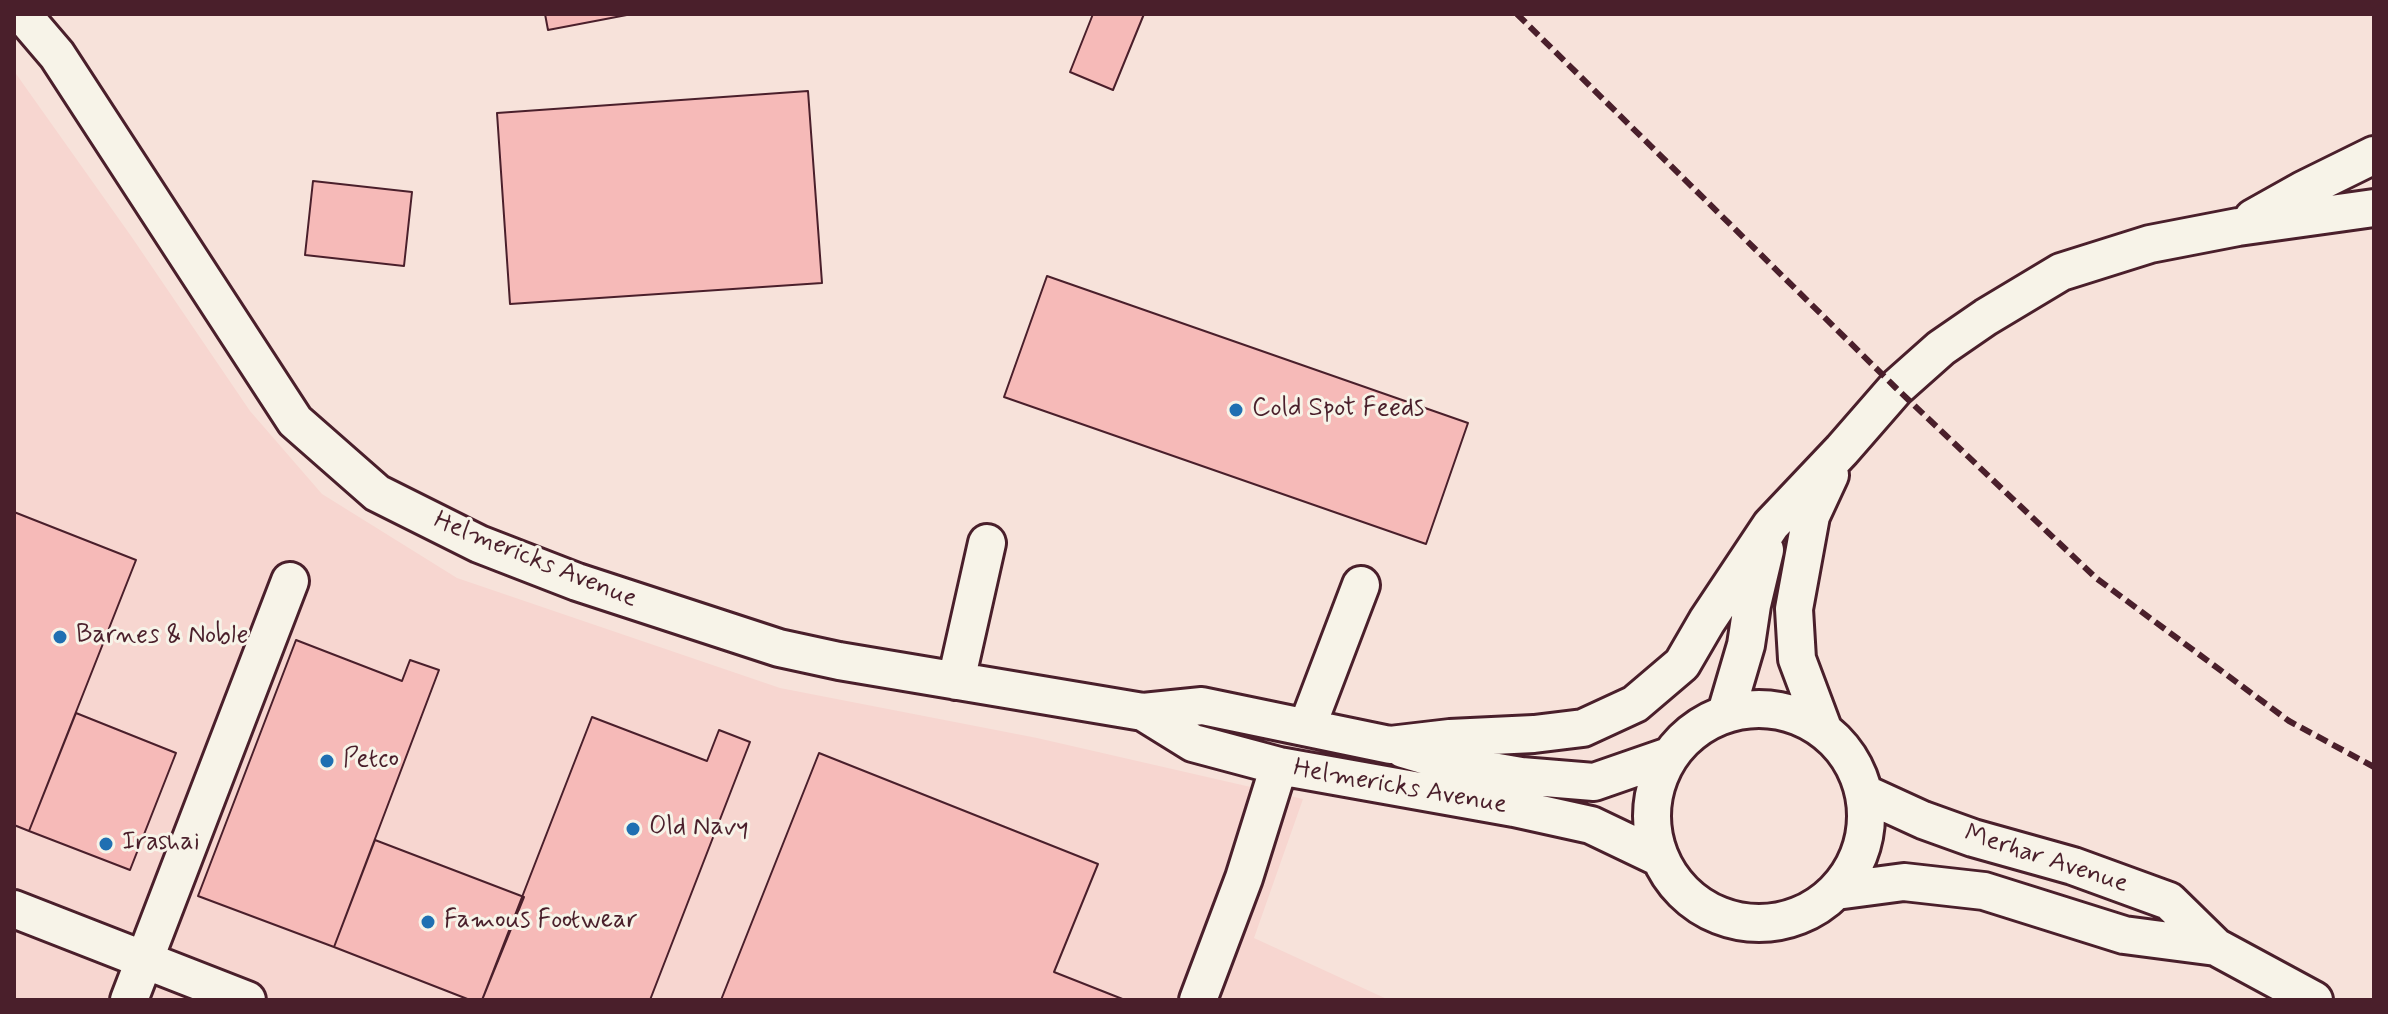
<!DOCTYPE html>
<style>
body{margin:0}
#map{position:relative;width:2388px;height:1014px;overflow:hidden;background:#f7e2da;font-family:Mynerve,sans-serif}
canvas{display:block}
.frame{position:absolute;inset:0;border:16px solid #4a1f2b;pointer-events:none}
</style>
<div id="map">
<canvas width="2388" height="1014"></canvas>
<div class="frame"></div>
</div>
<script>
const ctx = document.querySelector('canvas').getContext('2d');
ctx.lineJoin = 'round';
function paint(path, color) { ctx.fillStyle = color; ctx.fill(path, 'evenodd'); }
function trace(path, color, width, dash) { ctx.strokeStyle = color; ctx.lineWidth = width; ctx.lineCap = dash ? 'butt' : 'round'; ctx.setLineDash(dash || []); ctx.stroke(path); }
function drawText(font, color, halo, rows, align = 'center') {
  ctx.font = font + ' Mynerve,sans-serif'; ctx.lineWidth = 6; ctx.setLineDash([]); ctx.textBaseline = 'middle'; ctx.strokeStyle = halo; ctx.fillStyle = color; for (const [text, x, y, turn = 0] of rows) {
    ctx.save(); ctx.translate(x, y); ctx.rotate((+turn || 0) * Math.PI / 180); ctx.textAlign = isNaN(turn) ? turn : align; if (halo) ctx.strokeText(text, 0, 0); ctx.fillText(text, 0, 0); ctx.restore();
  }
}
const built = new Path2D(`
 M14,71L131,236L250,411L322,494L457,578L780,688L1037,738L1303,799L1254,938L1389,1000H14Z`);
const building = new Path2D(`
 M545,14H632L548,30Z
 M1093,14H1144L1113,90L1070,72Z
 M808,91L822,283L510,304L497,113Z
 M313,181L412,192L404,266L305,255Z
 M1047,276L1468,423L1426,544L1004,397Z
 M14,512L136,560L29,831L14,825Z
 M296,640L402,681L410,660L439,670L334,947L198,896Z
 M76,713L176,753L130,870L29,831Z
 M592,717L707,761L719,730L750,742L650,1000H482Z
 M819,753L1098,864L1054,972L1125,1000H721Z
 M375,840L524,897L482,1000H470L334,947Z`);
const minor = new Path2D(`
 M22,14L57,55L295,421L377,493L479,544L577,582L779,648L839,661L1143,712L1202,706L1390,745L1450,738L1534,734L1583,728L1635,704L1682,664L1707,621L1771,525L1842,450L1896,388L1941,348L1986,317L2061,272L2150,244L2238,227L2374,208
 M2253,218L2303,190L2374,155
 M956,681L987,543
 M1652 816a107 107 0 1 1 214 0a107 107 0 1 1-214 0Z
 M1143,712L1193,743L1279,766L1514,808L1591,825L1660,858
 M1726,713L1746,645L1752,605L1765,550
 M1307,727L1361,585
 M1824,731L1797,659L1794,609L1811,516L1830,475
 M1403,749L1457,765L1521,776L1594,782L1669,756
 M1864,793L1923,820L1973,838L2073,866L2169,901L2216,947L2314,1000
 M1836,891L1904,882L1984,891L2124,935L2216,947
 M14,909L247,1000
 M129,1000L290,581
 M1198,1000L1244,878L1279,766`);
const rail = new Path2D(`
 M1517,14L1896,388L2096,578L2289,721L2374,767`);
const markers = [
 [1236,410,8,"#1f6fb2"],
 [60,637,8,"#1f6fb2"],
 [327,761,8,"#1f6fb2"],
 [633,829,8,"#1f6fb2"],
 [106,844,8,"#1f6fb2"],
 [428,922,8,"#1f6fb2"]
];
const poiNames = [
 ["Cold Spot Feeds",1252,410],
 ["Barnes & Noble",76,637],
 ["Petco",343,761],
 ["Old Navy",649,829],
 ["Irashai",122,844],
 ["Famous Footwear",444,922]
];
const streetNames = [
 ["Helmericks Avenue",535,561,22],
 ["Helmericks Avenue",1400,788,10],
 ["Merhar Avenue",2046,860,18]
];
paint(built, '#f7d6d0');
paint(building, '#f6bab8');
trace(building, '#4a1f2b', 2);
trace(minor, '#4a1f2b', 42);
trace(minor, '#f7f3e8', 36);
trace(rail, '#4a1f2b', 6, [12, 6]);
for (const [x, y, r, color] of markers) { const dot = new Path2D(); dot.arc(x, y, r, 0, 2 * Math.PI); ctx.fillStyle = color; ctx.fill(dot); trace(dot, '#f7f3e8', 3); }
drawText('26px', '#4a1f2b', '#f7f3e8', poiNames, 'left');
drawText('26px', '#4a1f2b', '#f7f3e8', streetNames);
</script>
